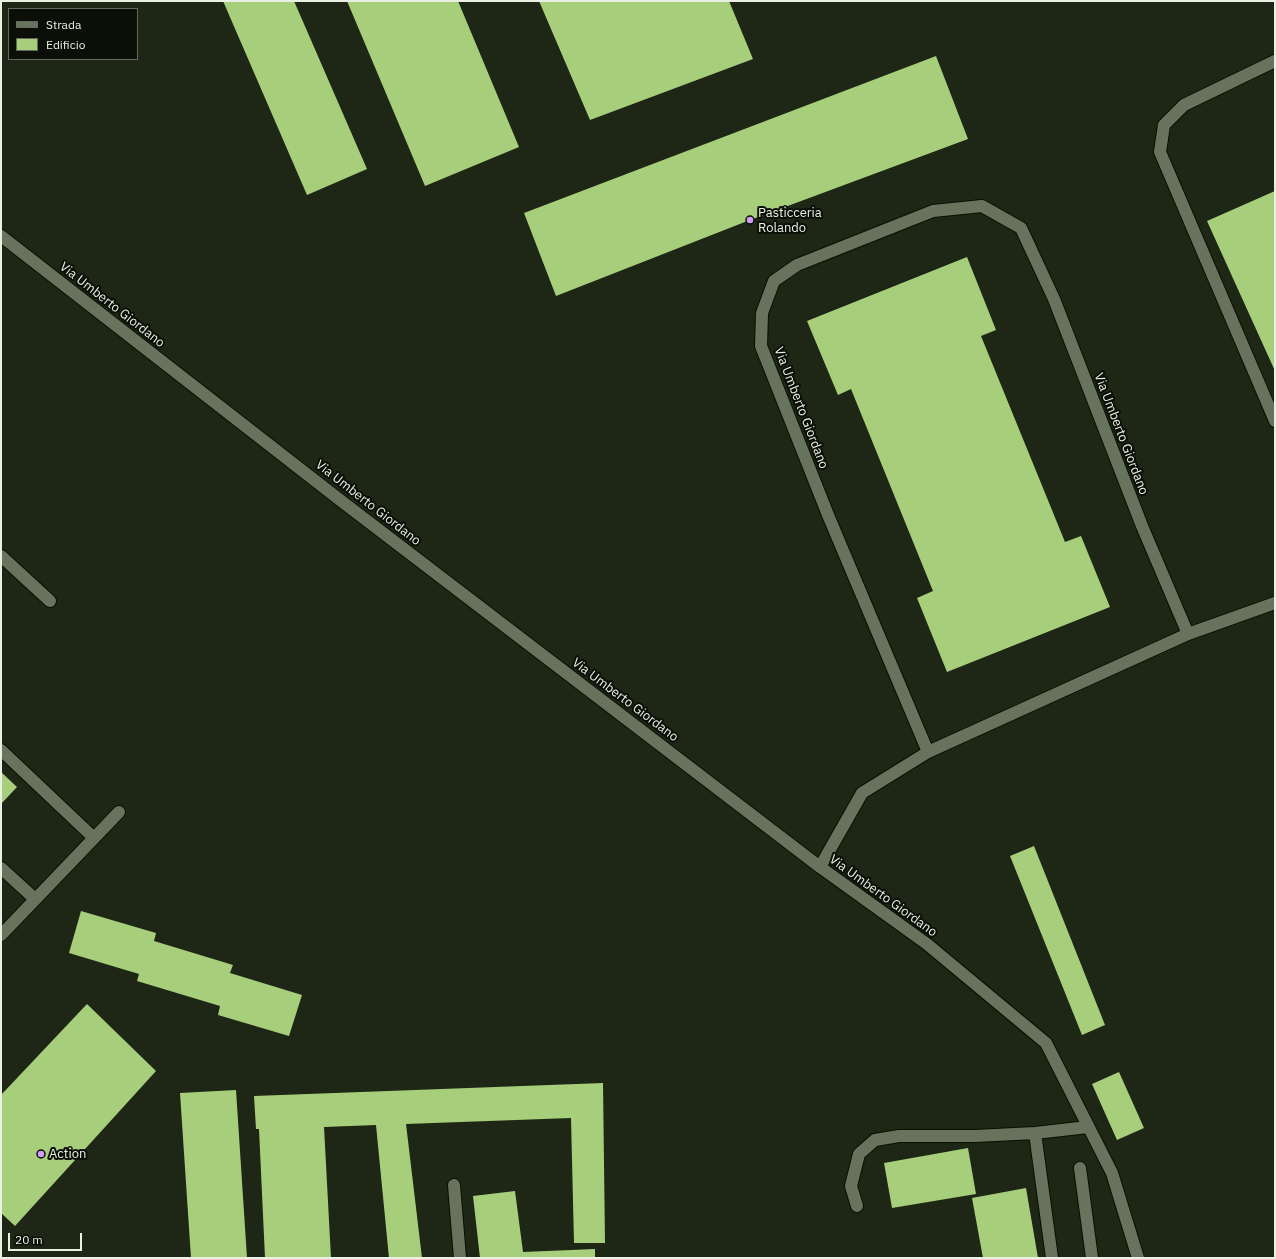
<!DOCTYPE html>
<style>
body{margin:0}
#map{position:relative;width:1276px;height:1259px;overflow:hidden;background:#1e2715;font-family:"IBM Plex Sans",sans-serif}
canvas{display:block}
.frame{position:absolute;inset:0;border:2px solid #eaf1e4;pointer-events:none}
.legend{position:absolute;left:8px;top:8px;width:130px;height:52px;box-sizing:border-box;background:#0b0f07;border:1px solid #64695f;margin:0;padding:5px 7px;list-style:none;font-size:12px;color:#eaf1e4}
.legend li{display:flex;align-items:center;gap:8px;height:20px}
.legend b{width:20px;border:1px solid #64695f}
.scale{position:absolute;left:8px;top:1233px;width:74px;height:18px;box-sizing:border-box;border:2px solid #eaf1e4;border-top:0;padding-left:5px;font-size:12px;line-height:14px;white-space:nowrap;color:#eaf1e4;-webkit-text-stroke:3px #0b0f07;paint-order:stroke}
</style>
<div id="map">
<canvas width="1276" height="1259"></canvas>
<div class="frame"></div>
<ul class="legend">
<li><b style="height:5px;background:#68735e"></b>Strada</li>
<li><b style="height:11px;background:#a7cf7b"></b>Edificio</li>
</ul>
<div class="scale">20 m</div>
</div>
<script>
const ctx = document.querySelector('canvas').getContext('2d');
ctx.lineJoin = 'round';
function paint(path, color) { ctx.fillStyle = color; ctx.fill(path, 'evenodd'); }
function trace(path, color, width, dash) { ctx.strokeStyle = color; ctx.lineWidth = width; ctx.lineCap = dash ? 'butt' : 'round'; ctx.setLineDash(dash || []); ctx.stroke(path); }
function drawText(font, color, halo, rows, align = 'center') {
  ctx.font = font + ' "IBM Plex Sans",sans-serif'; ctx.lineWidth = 4; ctx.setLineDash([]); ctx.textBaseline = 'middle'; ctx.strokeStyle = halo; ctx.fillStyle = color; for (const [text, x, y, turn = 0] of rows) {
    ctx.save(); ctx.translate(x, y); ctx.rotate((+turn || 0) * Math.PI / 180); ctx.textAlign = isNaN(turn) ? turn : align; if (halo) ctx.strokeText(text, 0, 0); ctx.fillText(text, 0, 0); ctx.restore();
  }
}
const building = new Path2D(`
 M223,1H294L367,169L307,195Z
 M347,1H458L519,147L425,186Z
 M539,1H729L753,59L590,120Z
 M936,56L968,139L750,220L556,296L524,213Z
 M1275,191V371L1207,221Z
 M967,257L996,330L981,336L1065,542L1081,536L1110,607L947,672L917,598L933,591L851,389L838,395L807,321Z
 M1,772L17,787L1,804Z
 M1034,846L1105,1025L1082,1035L1010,856Z
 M81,911L156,933L154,941L233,965L230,973L302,995L289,1036L218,1015L220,1006L137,981L139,974L69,953Z
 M87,1004L156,1071L15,1226L1,1213V1095Z
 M1119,1072L1144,1128L1117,1140L1092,1084Z
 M603,1083L605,1243H574L571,1118L406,1124L422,1258H389L376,1125L324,1127L331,1258H265L259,1129H256L254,1096Z
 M236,1090L247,1258H191L180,1093Z
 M968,1148L976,1194L892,1208L884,1163Z
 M1026,1188L1038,1258H983L972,1198Z
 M515,1191L523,1252L595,1249V1258H480L473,1196Z`);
const minor = new Path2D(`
 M1275,61L1184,105L1164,125L1160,152L1275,421
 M1,236L340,500L820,867L927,944L1046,1043L1112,1173L1138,1258
 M1,556L50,601
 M1,750L94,838
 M928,752L828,515L761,346L762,313L774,281L797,265L933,211L982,206L1021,228L1054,299L1142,526L1188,634
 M820,867L862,793L928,752L1188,634L1275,603
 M1,868L35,899
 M1,935L119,812
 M1035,1133L1052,1258
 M1080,1168L1092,1258
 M454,1185L460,1258
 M857,1206L851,1186L859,1154L875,1140L899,1136H975L1035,1133L1088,1127`);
const markers = [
 [750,220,4,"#d39cfc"],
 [41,1154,4,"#d39cfc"]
];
const poiNames = [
 ["Pasticceria",758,213],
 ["Rolando",758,228],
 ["Action",49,1154]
];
const streetNames = [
 ["Via Umberto Giordano",112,305,38],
 ["Via Umberto Giordano",801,408,69],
 ["Via Umberto Giordano",1121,434,69],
 ["Via Umberto Giordano",368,503,38],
 ["Via Umberto Giordano",625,700,37],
 ["Via Umberto Giordano",883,896,36]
];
paint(building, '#a7cf7b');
trace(minor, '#081002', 14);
trace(minor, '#68735e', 12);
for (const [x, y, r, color] of markers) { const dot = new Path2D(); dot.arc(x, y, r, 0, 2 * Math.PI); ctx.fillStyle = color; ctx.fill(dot); trace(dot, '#0b0f07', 1.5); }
drawText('13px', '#eaf1e4', '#0b0f07', poiNames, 'left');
drawText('13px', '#eaf1e4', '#0b0f07', streetNames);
</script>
